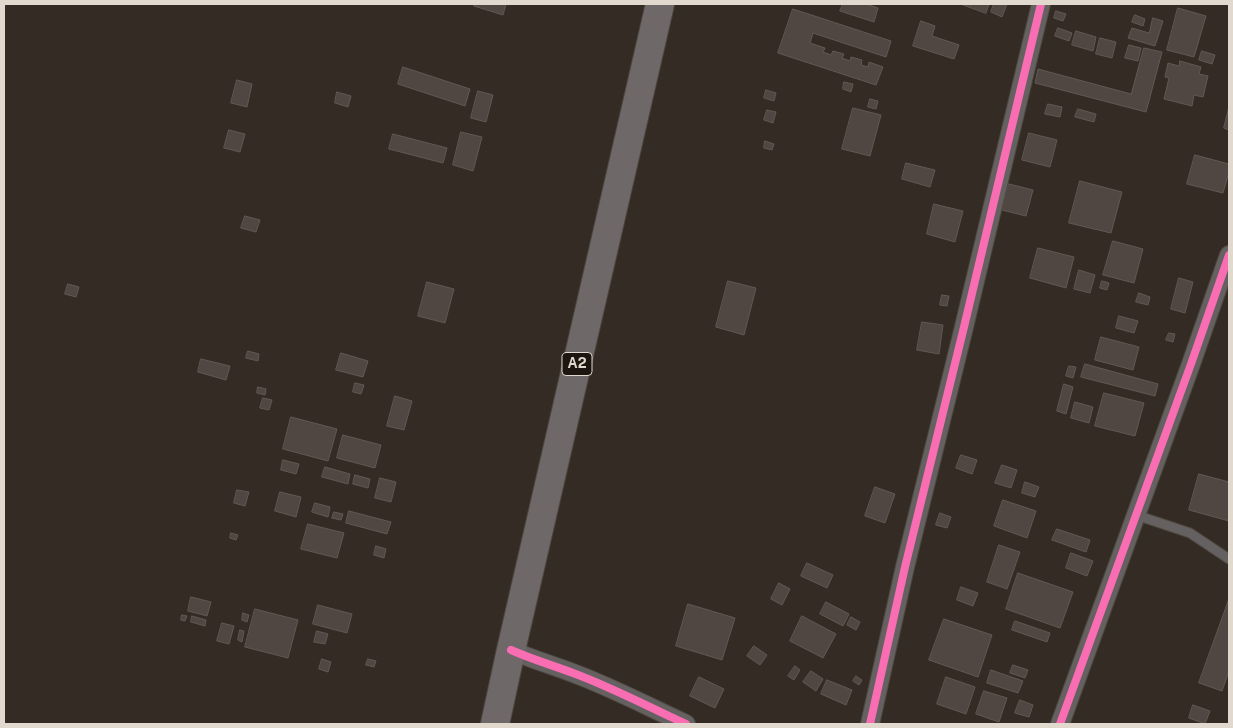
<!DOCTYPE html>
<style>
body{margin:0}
#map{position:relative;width:1233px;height:728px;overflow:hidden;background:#342c24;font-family:"Public Sans",sans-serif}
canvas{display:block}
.frame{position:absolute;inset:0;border:5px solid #e1d8ce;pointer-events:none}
</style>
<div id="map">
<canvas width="1233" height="728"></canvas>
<div class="frame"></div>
</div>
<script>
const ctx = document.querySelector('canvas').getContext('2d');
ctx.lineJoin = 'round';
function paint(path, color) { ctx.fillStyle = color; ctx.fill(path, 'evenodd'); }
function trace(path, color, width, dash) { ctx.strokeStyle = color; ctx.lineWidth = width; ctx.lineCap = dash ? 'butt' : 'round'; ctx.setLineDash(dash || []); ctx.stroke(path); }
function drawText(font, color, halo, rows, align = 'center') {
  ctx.font = font + ' "Public Sans",sans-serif'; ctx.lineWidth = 4; ctx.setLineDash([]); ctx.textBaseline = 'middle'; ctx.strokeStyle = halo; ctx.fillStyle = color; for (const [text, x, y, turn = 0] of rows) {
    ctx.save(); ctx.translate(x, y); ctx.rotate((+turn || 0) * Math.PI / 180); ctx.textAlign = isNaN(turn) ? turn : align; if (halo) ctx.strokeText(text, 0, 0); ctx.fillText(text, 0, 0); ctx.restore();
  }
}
const building = new Path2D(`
 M475,4H506L503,15L474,6Z
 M843,4H866L878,8L874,22L840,11Z
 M961,4H989L986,13Z
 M994,4H1007L1002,17L991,12Z
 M1178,8L1206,16L1194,57L1167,50Z
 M793,9L891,41L886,57L813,33L810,43L825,48L823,52L831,55L833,51L844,54L842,58L850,61L851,57L862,60L861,65L868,67L869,62L883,67L876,85L778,53Z
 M1056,11L1066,14L1063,21L1054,18Z
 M1135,15L1145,19L1143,26L1132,22Z
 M1153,18L1163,21L1155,46L1128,38L1132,28L1149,33Z
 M921,21L935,26L932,36L959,45L954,59L913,46Z
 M1058,28L1072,33L1069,41L1055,36Z
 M1076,31L1096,37L1093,51L1072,45Z
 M1100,38L1116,42L1112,58L1096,54Z
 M1129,45L1141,48L1138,61L1125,58Z
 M1144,48L1162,52L1146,112L1035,83L1038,69L1131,94Z
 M1202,51L1215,55L1212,64L1199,60Z
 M1180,61L1201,67L1199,74L1208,76L1203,97L1194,95L1192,106L1164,99L1169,78L1165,77L1168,63L1179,66Z
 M403,67L470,89L465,106L398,84Z
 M237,80L252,84L247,107L231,103Z
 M844,82L853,84L851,92L843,89Z
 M766,90L776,93L774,101L764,98Z
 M478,91L493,95L486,122L471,118Z
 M337,92L351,96L348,107L335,103Z
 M870,99L878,101L876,109L868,107Z
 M1048,104L1062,107L1060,117L1045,114Z
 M1229,107V130L1224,128Z
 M853,108L881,115L870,156L842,149Z
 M1078,109L1096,114L1094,122L1075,117Z
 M767,110L776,112L773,123L764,120Z
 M229,130L245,134L240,152L224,148Z
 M461,132L482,137L473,171L453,165Z
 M1029,133L1057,140L1050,167L1022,160Z
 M393,134L447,148L443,163L389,149Z
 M765,141L774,144L772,150L764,148Z
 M1195,155L1229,164V172L1223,193L1187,184Z
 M906,163L935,170L930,187L902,179Z
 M1080,181L1122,192L1111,233L1069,223Z
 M1009,184L1033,190L1026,216L1002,210Z
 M934,204L963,211L955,242L927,234Z
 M245,216L260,220L256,232L241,228Z
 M1113,241L1143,249L1134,283L1103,275Z
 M1038,248L1074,257L1066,288L1030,278Z
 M1079,270L1095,275L1090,293L1074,289Z
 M1179,278L1193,282L1185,313L1171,309Z
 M728,281L756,288L744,335L716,327Z
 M1102,281L1109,283L1107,290L1100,288Z
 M427,282L454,289L445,323L418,316Z
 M68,284L79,287L76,297L65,294Z
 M1139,293L1150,297L1148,305L1136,302Z
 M942,295L949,296L947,306L940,305Z
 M1119,316L1138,321L1134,333L1116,328Z
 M922,322L943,325L939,354L917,350Z
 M1169,333L1175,334L1173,342L1166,340Z
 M1101,337L1139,347L1133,370L1095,360Z
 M248,351L259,354L258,361L246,358Z
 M341,353L368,361L363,377L336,370Z
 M201,359L230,366L226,380L198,372Z
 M1085,364L1158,384L1155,396L1081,377Z
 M1069,366L1076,367L1073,378L1066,376Z
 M355,383L364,385L361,394L353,392Z
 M1064,384L1073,387L1066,414L1057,411Z
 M258,387L266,389L265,395L257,393Z
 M1104,393L1144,403L1135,436L1095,426Z
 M395,396L412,401L404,430L387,426Z
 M263,398L272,400L269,410L260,408Z
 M1075,402L1093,407L1089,423L1071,418Z
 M291,417L337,429L328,461L283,449Z
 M343,435L381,445L375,468L337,458Z
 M961,455L977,460L972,474L956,468Z
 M283,460L299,464L296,474L281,470Z
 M1002,465L1017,470L1011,488L995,483Z
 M325,467L350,474L348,484L322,477Z
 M1199,474L1229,482V521L1189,510Z
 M355,475L370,479L368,488L353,484Z
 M380,478L396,482L391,502L375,498Z
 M1025,482L1039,487L1035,497L1022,493Z
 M875,487L895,494L885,523L865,516Z
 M237,490L249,492L245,506L234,503Z
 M280,492L301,497L296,517L275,511Z
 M1003,500L1036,511L1027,538L994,526Z
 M315,503L330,507L328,517L312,512Z
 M349,511L391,522L387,534L346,523Z
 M334,512L343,514L341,520L332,518Z
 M940,513L951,517L947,528L936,525Z
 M308,524L344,533L337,558L301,549Z
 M1057,529L1090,540L1086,552L1052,540Z
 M231,533L238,535L236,540L230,538Z
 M999,545L1020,552L1007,589L987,582Z
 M376,546L386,549L384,558L374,555Z
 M1071,553L1093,561L1087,576L1066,568Z
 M807,563L833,575L827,588L801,576Z
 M1018,573L1073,592L1060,628L1006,609Z
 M779,583L790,589L782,605L771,599Z
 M961,587L978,593L973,606L957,600Z
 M191,597L211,602L207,616L188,611Z
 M1229,599V671L1222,691L1199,683Z
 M826,602L849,614L843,626L820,614Z
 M688,604L735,618L722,660L676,646Z
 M318,605L352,614L347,633L313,624Z
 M255,609L298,620L288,658L245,647Z
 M243,613L249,615L247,622L242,620Z
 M182,615L187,616L185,621L181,620Z
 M192,616L206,620L205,626L191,622Z
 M802,616L836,634L823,658L790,641Z
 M851,617L860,622L856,630L847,625Z
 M944,619L992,635L978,677L929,660Z
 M1015,621L1050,633L1047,642L1012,630Z
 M222,623L234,626L229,644L217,641Z
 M240,630L244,631L242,642L238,640Z
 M317,631L328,634L325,644L314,642Z
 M754,646L767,655L760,665L747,656Z
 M322,659L331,662L328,672L319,669Z
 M368,659L376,661L374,667L366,665Z
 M1013,665L1028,670L1025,678L1010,673Z
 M795,666L800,670L794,680L788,676Z
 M991,670L1023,681L1018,693L987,683Z
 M811,671L823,679L816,691L803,682Z
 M856,676L862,680L859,685L853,681Z
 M699,677L724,689L715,708L690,696Z
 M946,677L975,687L966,714L937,704Z
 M827,680L852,690L846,705L821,694Z
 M984,691L1007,698L999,722L976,714Z
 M1020,700L1033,705L1029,717L1015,713Z
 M1193,705L1210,711L1205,724L1189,718Z`);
const service = new Path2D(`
 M1136,515L1190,533L1229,559`);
const minor = new Path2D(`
 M511,650C531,659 552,665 573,673C611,687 649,707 686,724
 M870,724L905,567L964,327L1041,4
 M1060,724L1191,364L1229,255`);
const trunk = new Path2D(`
 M495,724L511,650L660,4`);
const cycleway = new Path2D(`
 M511,650C531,659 552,665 573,673C611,687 649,707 686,724
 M870,724L905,567L964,327L1041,4
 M1060,724L1191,364L1229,255`);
const shields = [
 [577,364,30]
];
const shieldNames = [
 ["A2",577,364]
];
paint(building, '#514742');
trace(building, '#615854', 1);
trace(service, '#4e4841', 11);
trace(minor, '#4e4841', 20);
trace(trunk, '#4e4841', 30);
trace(service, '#656161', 9);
trace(minor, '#656161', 18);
trace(trunk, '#6e6868', 28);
trace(cycleway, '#f96db3', 8);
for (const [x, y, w] of shields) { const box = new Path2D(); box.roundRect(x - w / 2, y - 11.5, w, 23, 4); ctx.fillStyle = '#1d1610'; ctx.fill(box); trace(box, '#e1d8ce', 1); }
drawText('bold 14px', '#e1d8ce', null, shieldNames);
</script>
